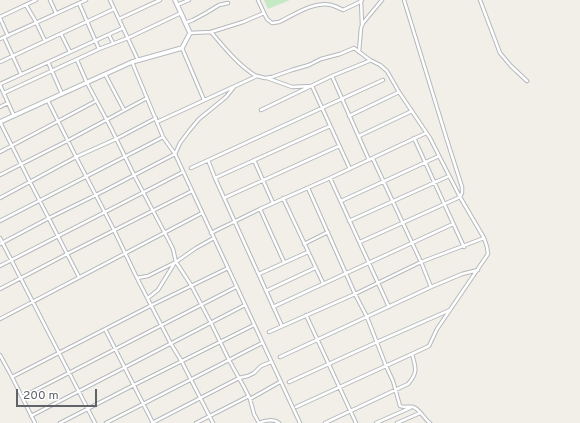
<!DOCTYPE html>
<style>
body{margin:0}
#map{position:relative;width:580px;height:423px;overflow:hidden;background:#f1efe8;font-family:Overpass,sans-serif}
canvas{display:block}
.scale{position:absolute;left:16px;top:389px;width:81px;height:18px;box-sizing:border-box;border:2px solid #5f6368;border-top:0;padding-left:5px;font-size:12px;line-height:14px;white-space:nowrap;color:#5f6368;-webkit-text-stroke:3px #fff;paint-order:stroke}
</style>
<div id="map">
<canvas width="580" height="423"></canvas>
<div class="scale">200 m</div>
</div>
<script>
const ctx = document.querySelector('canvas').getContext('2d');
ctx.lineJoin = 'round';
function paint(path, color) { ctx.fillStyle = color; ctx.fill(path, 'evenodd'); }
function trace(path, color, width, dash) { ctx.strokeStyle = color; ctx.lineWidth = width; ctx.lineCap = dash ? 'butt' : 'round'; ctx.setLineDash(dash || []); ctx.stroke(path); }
const green = new Path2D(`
 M264,0H290L268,9Z`);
const street = new Path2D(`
 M50,0L56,13
 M110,0L138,60
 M258,0L264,13
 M361,0L362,25
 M480,0L500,53L511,66L527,81
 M79,3L99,49
 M26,5L36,22L45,41
 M177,5L189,0
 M0,17L36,0
 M0,18L8,36
 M119,19L160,0
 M185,23L193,20L206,13L219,5L228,3
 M211,32C224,47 238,65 256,76
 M190,33L211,32L243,22L264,13L267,19L272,23L279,22C294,15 313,1 331,5C335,6 339,8 343,10L358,3L362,0
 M61,34L70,52
 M109,35L113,43
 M4,37L21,74
 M0,39L86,0
 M182,48L204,100
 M359,52L361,28L363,23L382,0
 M77,60L87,83L111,128L134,175L169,241L173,249L176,262L191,285L211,323L229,360L244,387L250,399L254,414L259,423
 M0,62L114,9
 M48,62L62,94
 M132,62L163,137L175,154L300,423
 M105,74L124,110
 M332,76L369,160
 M267,78L292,87L312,86L350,169
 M0,84L123,28
 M0,85L14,116
 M4,93L99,49L128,38L181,13
 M48,101L76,157L114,230L137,278L171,344L182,362L213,423
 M0,107L8,103
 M261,110L332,76L369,61
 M349,116L399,92
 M0,122L30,182L79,277
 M157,122L257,76L265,78L272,77L292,70L309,65L321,59L340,54L354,48L370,60L380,65L387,71L399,92L430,138L460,197L484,238L487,247L488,254L437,329L429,346L412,354L296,407
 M359,136L412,111
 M414,138L464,247
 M0,152L96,101
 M373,159L421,262L431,287
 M208,160L215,178L282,326
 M254,160L273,203
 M191,168L383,80
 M0,175L67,141L147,98
 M215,178L330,126
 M330,178L389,307
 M308,188L355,294L367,317L386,366L393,381L400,406C404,408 409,406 413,407C420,409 424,419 430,423
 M0,198L76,157L116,139L156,118
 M224,198L339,146
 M283,198L323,283
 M341,201L426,162L439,156
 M260,209L284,262
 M0,221L163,137
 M349,221L449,176
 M211,233L260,209L330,178L426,133
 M0,238L95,423
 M360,242L460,197L462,193V187L447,140L404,0
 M0,244L49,218L96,195L175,154L180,143L189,131L199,119L226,97L234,87
 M304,244L328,232
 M0,266L183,172
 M259,274L308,252
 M137,278L148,276L176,262L196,248L214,238
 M0,289L67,254L192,191
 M266,291L315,268
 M148,298L158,290L174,264
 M273,307L453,224
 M306,315L356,423
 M0,319L202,213
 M105,329L153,423
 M269,332L355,294L421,262L484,238
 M0,355L12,377L35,423
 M280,357L431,287L462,274L478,270
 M12,377L152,305L228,268
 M289,382L377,342L450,310
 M22,397L236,287
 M250,399L280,382
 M31,416L245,305
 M60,423L134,385L254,325
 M106,423L262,343
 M152,423L239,378L248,376L254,373L261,366L271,362
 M196,423L249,396
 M259,423C265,420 274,419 279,423
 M325,423L408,384C418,373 416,368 412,354
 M376,423L410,408
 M397,423L420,413`);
const secondary = new Path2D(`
 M0,122L132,62L182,48L190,33L175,0`);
paint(green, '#c5e8c5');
trace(street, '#b5b8bc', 4.5);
trace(secondary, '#b6babf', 5.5);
trace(street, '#fff', 2.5);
trace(secondary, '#fff', 3.5);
</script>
